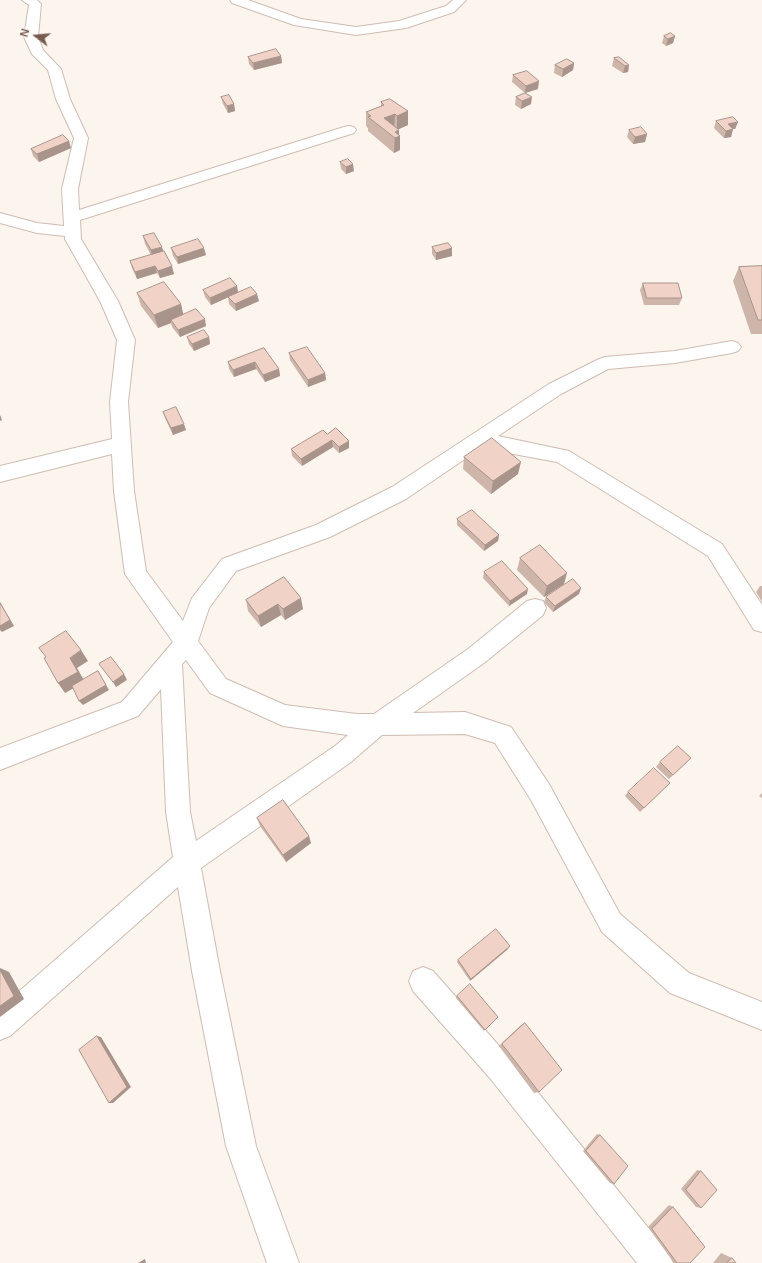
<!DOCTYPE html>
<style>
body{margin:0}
#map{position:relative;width:762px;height:1263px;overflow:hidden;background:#fcf5ed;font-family:Helvetica,sans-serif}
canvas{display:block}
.north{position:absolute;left:16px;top:16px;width:40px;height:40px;-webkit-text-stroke:3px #fef9f3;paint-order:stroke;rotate:286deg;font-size:11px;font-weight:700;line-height:16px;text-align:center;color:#775a50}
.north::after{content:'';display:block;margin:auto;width:14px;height:18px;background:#775a50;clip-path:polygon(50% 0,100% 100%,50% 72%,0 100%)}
</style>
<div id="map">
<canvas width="762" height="1263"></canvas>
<div class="north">N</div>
</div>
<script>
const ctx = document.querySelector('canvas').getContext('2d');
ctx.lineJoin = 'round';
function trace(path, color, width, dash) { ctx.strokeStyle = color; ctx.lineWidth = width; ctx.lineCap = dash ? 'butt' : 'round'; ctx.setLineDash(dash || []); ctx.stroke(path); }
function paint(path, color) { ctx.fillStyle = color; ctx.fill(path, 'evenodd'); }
const minor = new Path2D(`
 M22,0H37L41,4L38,37L43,50L61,69L70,99L88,138L78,189L79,210L344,127L349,126L354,127L356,130L354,133L80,220L81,239L118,301L135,340L128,402L134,491L146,571L183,621L192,598L222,559L316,525L392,487L549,384L599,359L605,357L675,351L732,341L738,343L741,347L738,351L732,353L675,363L608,369L561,394L498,436L569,451L722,544L762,605V632L754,630L708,556L557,462L481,448L406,499L330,537L236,571L209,608L198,641L226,679L285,705L357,714H374L468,649L527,601L535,599L543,601L546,608L543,615L484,663L413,713L465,712L511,727L549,784L620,914L689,973L762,1002V1030L670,993L602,932L531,800L495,743L465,734L382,735L351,762L201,868L220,971L256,1146L299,1263H267L226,1146L192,971L178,887L10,1036L0,1040V1008L173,857L166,812L161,689L138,716L0,770V748L122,702L173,642L125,574L114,491L112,454L0,482V466L112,439L110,402L117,340L100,301L65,239V236L37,233L0,223V213L37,223L64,226L62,189L74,138L56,99L48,70L32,54L24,37L29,5ZM186,660L210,693L283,726L348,735L335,746L196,841L190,812L182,664Z
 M230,0H248L301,19L356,27L399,21L446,6L453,0H466L454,12L406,28L356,35L294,25L232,3Z
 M423,967L433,971L509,1057L668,1252L673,1263H637L489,1077L413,991L409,981L413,971Z`);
const wall = new Path2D(`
 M664,36H675L673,43L666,46L662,43Z
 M281,56L282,63L254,70L249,64L248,57Z
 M614,58L629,65L628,72L623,73L612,66Z
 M574,63L573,70L562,77L554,73L555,65Z
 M513,75L538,89L525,93L531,104L521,109L515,105L516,97L525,93L512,82Z
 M221,97L234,104L235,111L228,113L223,104Z
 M381,102L408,111V125L398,129L400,150L394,153L368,131V128L366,126V112L381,106Z
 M716,121L738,122L735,129H733L731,137L724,138L714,128Z
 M629,130L647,134L645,142L633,144L627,137Z
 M71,148L39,162L33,156L31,149Z
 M340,162L354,171L346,174L341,169Z
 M143,236L162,247L163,252L174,274L160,278L157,273L137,279L132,268L130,261L151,255L145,244Z
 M432,247L452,248V256L436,260L432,254Z
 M171,248L206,255L178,264L173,256Z
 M762,266V334H751L733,281L739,267Z
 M643,283L682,298L679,305H644L640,290Z
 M237,286L238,292L259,301L236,311L229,304L228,297L211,305L205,297L203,290Z
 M137,293L181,304L183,314L206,326L180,337L172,327L171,323L158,328L141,306Z
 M187,337H209L210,344L194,351L189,344Z
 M264,348L279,369L280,376L265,382L256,369L234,377L229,369L228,362Z
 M289,353L325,373L326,380L308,387L290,360Z
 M163,412L186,430L173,435L165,418Z
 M327,434L349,441V448L339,453L333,447L302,466L292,456L291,449Z
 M464,457L518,474L491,494L463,469Z
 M457,519L499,535L498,541L484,551L457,525Z
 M520,558L564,584L544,597L517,570Z
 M484,572L527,594L509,606L483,578Z
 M284,577L303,609L285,620L281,615L261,627L248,611L246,600Z
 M760,586H762V602L756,592Z
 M579,594L553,612L544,602L546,597Z
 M660,762H687L669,779L656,767Z
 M670,783L640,812L625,796L628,792Z
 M762,793V798L759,796Z
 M257,818L311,843L286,862L260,826Z
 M508,949L470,981L457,962L458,960Z
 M457,996L498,1017L484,1031L456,998Z
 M525,1023L539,1092L534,1093L499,1046L521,1025Z
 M597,1134L600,1135L614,1184L610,1183L583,1151Z
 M697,1170L701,1171V1208L696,1207L681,1189Z
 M669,1205L673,1207L690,1263H674L648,1227Z
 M721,1253L732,1258L736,1263H713Z`);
const shadedWall = new Path2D(`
 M675,36L673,43L666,46L668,39Z
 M281,56L282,63L254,70L253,63Z
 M574,63L573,70L562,77L563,69Z
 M629,65L628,72L623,73L625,66Z
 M539,81L538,89L525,93L526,86Z
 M532,97L531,104L521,109L522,101Z
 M234,104L235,111L228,113L227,106Z
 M408,111V125L397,130V116Z
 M395,114L394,128L384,118Z
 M738,122L735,129H733L731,137L724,138L728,124Z
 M399,130V136H400V150L394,153L395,132Z
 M647,134L645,142L633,144L635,137Z
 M69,141L71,148L39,162L37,154Z
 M353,164L354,171L346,174V167Z
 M162,247L164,254L152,257L151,250Z
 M204,248L206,255L178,264L177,257Z
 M452,248V256L436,260V253Z
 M155,266L157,273L137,279L135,272Z
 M172,266L174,274L160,278L158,271Z
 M237,286L238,293L211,305L210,298Z
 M257,294L259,301L236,311L235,304Z
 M181,304L184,318L171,320V323L158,328L154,315Z
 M205,319L206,326L180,337L178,330Z
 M209,337L210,344L194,351L192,344Z
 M255,362L256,369L234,377L233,370Z
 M279,369L280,376L265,382L263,375Z
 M325,373L326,380L308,387V380Z
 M0,415L2,420L0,421Z
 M184,424L186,430L173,435L171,428Z
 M332,440L333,447L302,466L301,459Z
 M349,441V448L339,453V447Z
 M521,462L518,474L491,494L493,481Z
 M499,535L498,541L484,551L485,545Z
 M567,573L564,584L544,597L547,586Z
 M581,588L579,594L553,612L555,606Z
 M528,589L527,594L509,606L510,601Z
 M301,598L303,609L285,620L283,609Z
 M0,602L14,626L2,632L0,630Z
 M278,604L281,615L261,627L258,616Z
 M81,650L88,661L77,668L85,682L65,693L58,683L70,658Z
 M98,671L109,690L83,705L79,701Z
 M124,674L127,680L116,687L113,682Z
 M309,836L311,843L286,862L283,855Z
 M510,946L508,949L470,981L471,979Z
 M0,968L9,972L24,999L0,1017Z
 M97,1036L101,1037L131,1087L113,1103H109Z
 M145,1259L146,1263H138Z`);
const building = new Path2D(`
 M671,33L675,36L668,39L664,36Z
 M276,49L281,56L253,63L248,57Z
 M619,57L629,65L625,66L614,58Z
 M567,59L574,63L563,69L555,65Z
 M527,71L539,81L526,86L513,75Z
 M525,93L532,97L522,101L516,97Z
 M229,95L234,104L227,106L221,97Z
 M390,99L408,111L397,116L395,114L384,118L399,130L395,132L400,136L395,138L368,117L371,116L366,112L384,105L381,102Z
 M733,117L738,122L728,124L733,129L726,131L716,121Z
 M641,127L647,134L635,137L629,130Z
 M63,135L69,141L37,154L31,149Z
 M348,159L353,164L346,167L340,162Z
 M154,233L162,247L151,250L143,236Z
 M198,239L204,248L177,257L171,248Z
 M448,243L452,248L436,253L432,247Z
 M164,251L172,266L158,271L155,266L135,272L130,261Z
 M762,266V320H758L739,267Z
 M230,278L237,286L210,298L203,290Z
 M164,282L181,304L154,315L137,293Z
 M643,283H678L682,298H647Z
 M251,287L257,294L235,304L228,297Z
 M196,309L205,319L178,330L171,320Z
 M204,330L209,337L192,344L187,337Z
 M307,347L325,373L308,380L289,353Z
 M264,348L279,369L263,375L255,362L233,370L228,362Z
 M176,407L184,424L171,428L163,412Z
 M336,428L349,441L339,447L332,440L301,459L291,449L323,430L327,434Z
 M492,438L521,462L493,481L464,457Z
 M472,510L499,535L485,545L457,519Z
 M540,545L567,573L547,586L520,558Z
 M502,561L528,589L510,601L484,572Z
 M284,577L301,598L283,609L278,604L258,616L246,600Z
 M573,579L581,588L555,606L546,597Z
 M0,603L10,620L0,626Z
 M66,631L81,650L70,658L78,672L58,683L44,658L46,657L39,648Z
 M111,657L124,674L113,682L99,664Z
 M98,671L106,685L79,701L72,686Z
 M678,746L691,758L673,775L660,762Z
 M654,768L670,783L644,808L628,792Z
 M283,800L309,836L283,855L257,818Z
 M496,929L510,946L471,979L458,960Z
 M0,970L14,996L0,1006Z
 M470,984L498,1017L485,1030L457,996Z
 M525,1023L562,1070L539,1092L502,1044Z
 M97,1036L127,1087L109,1103L79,1050Z
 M600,1135L628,1166L614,1184L586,1151Z
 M701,1171L717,1190L701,1208L686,1190Z
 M673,1207L705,1247L690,1263H677L652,1229Z
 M732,1258L736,1263H727Z`);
trace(minor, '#cebcb2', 2);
paint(minor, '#fff');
paint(wall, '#ceb5aa');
paint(shadedWall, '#a8948b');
paint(building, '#f0d3c6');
trace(building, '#a8948b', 1);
</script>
